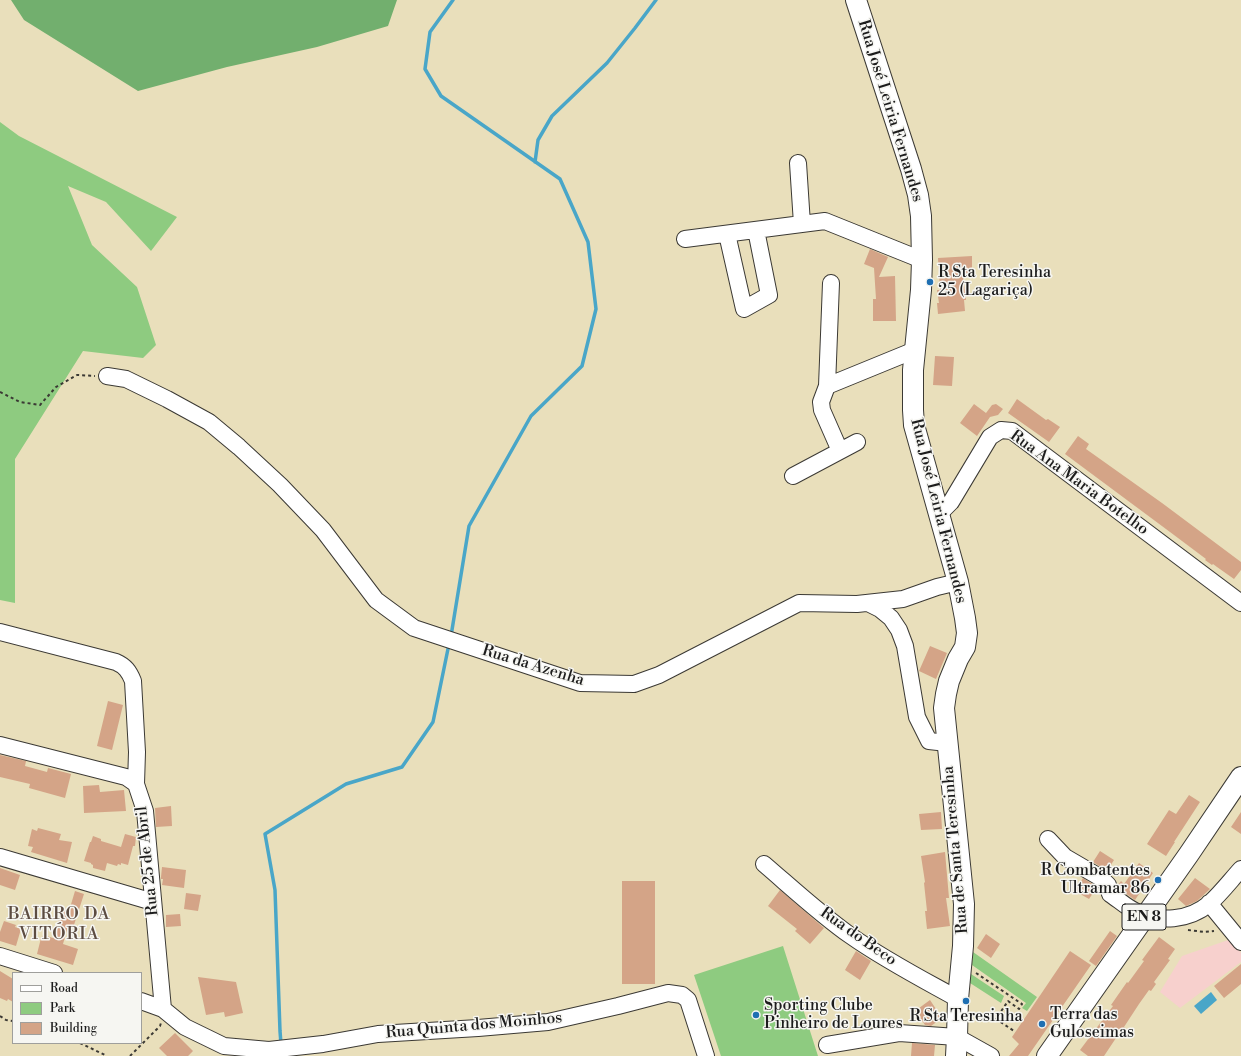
<!DOCTYPE html>
<meta charset="utf-8">
<style>
body{margin:0}
#map{position:relative;width:1241px;height:1056px;overflow:hidden;background:#e9dfbb;font-family:"Libre Bodoni",serif}
canvas{display:block}
.legend{position:absolute;left:12px;top:972px;width:130px;height:72px;box-sizing:border-box;background:#f6f6f2;border:1px solid #9f9f9c;margin:0;padding:5px 7px;list-style:none;font-size:12px;color:#1c1c1c}
.legend li{display:flex;align-items:center;gap:8px;height:20px}
.legend b{width:20px;border:1px solid #9f9f9c}
</style>
<div id="map">
<canvas width="1241" height="1056"></canvas>
<ul class="legend">
<li><b style="height:5px;background:#fff"></b>Road</li>
<li><b style="height:11px;background:#8ecb80"></b>Park</li>
<li><b style="height:11px;background:#d4a487"></b>Building</li>
</ul>
</div>
<script>
const ctx = document.querySelector('canvas').getContext('2d');
ctx.lineJoin = 'round';
function paint(path, color) { ctx.fillStyle = color; ctx.fill(path, 'evenodd'); }
function trace(path, color, width, dash) { ctx.strokeStyle = color; ctx.lineWidth = width; ctx.lineCap = dash ? 'butt' : 'round'; ctx.setLineDash(dash || []); ctx.stroke(path); }
function drawText(font, color, halo, rows, align = 'center') {
  ctx.font = font + ' "Libre Bodoni",serif'; ctx.lineWidth = 3; ctx.setLineDash([]); ctx.textBaseline = 'middle'; ctx.strokeStyle = halo; ctx.fillStyle = color; for (const [text, x, y, turn = 0] of rows) {
    ctx.save(); ctx.translate(x, y); ctx.rotate((+turn || 0) * Math.PI / 180); ctx.textAlign = isNaN(turn) ? turn : align; if (halo) ctx.strokeText(text, 0, 0); ctx.fillText(text, 0, 0); ctx.restore();
  }
}
const built = new Path2D(`
 M1231,939L1241,953V962L1180,1008L1160,992L1182,956Z`);
const green = new Path2D(`
 M0,122L19,136L177,217L151,251L106,202L68,186L92,245L137,287L156,345L143,358L83,351L15,459V603L0,600Z
 M783,946L818,1056H721L694,975Z
 M973,952L1037,997L1027,1011L1022,1008L1026,1003L972,965Z
 M971,974L1004,996L1001,1003L970,983Z`);
const forest = new Path2D(`
 M11,0H397L388,26L317,47L227,67L138,91L24,20Z`);
const water = new Path2D(`
 M1211,992L1217,1000L1201,1014L1194,1006Z`);
const stream = new Path2D(`
 M535,162L538,140L552,116L607,63L635,28L656,0
 M451,636L469,526L531,416L582,366L596,309L588,242L560,179L441,96L425,69L430,32L453,0
 M281,1044L280,1031L275,890L265,834L346,784L402,767L433,722L449,644`);
const building = new Path2D(`
 M870,249L888,257L879,277L895,276L896,321H873V299H876L874,268L864,264Z
 M972,256V276H963L966,300H964L965,311L938,314L937,303H939L937,290H940L938,258Z
 M935,356L954,357L952,386L933,385Z
 M1017,399L1046,420L1048,419L1060,427L1049,442L1008,413Z
 M974,404L986,413L992,405L996,404L1003,409L998,415L990,417L977,436L960,423Z
 M1078,436L1089,444L1086,449L1162,503L1241,562V570L1234,579L1217,567L1213,564L1212,565L1205,560L1206,559L1170,532L1065,454Z
 M930,646L947,653L936,679L919,671Z
 M108,701L123,705L112,750L97,746Z
 M0,755L26,761L25,766L47,772L48,768L71,774L65,798L29,788L30,784L0,777Z
 M99,785L100,792L124,790L126,811L84,813L83,786Z
 M1189,795L1200,802L1174,842H1175L1166,856L1147,844L1169,810L1176,814Z
 M171,806L172,826L156,827L155,808Z
 M941,812L942,829L921,830L919,814Z
 M1241,812V834L1231,827Z
 M38,828L61,834L59,840L72,842L67,863L31,852L33,847L28,846L32,829L37,831Z
 M125,834L136,837L135,846H133L128,865L121,863V865L118,864L117,866L107,863L105,871L93,868V865L91,864V863L84,861L90,842H91L93,836L101,839V841L121,847Z
 M1100,851L1114,860L1107,871L1093,862Z
 M945,852L949,898H946L950,926L927,929L925,911H927L924,883L925,882L921,856Z
 M1139,863L1153,873L1135,900L1118,888V885L1121,881L1124,884Z
 M162,867L186,870L184,888L162,885L163,879H161V877Z
 M0,868L20,875L15,890L0,885Z
 M1083,878L1097,887L1089,899L1075,891Z
 M1195,878L1210,889L1197,901L1186,906L1178,899Z
 M622,881H655V984H622Z
 M780,890L824,928L810,944L795,931L797,929L768,906Z
 M75,891L84,894L73,928L68,926L63,944L78,949L73,965L37,954L41,938H42L43,935L53,938L62,909L69,911Z
 M186,893L201,895L198,911L184,909Z
 M180,914L181,926L166,927V915Z
 M4,921L16,925L15,927L21,929L16,946L0,941V932Z
 M1110,931L1117,936L1096,966L1089,961Z
 M986,934L1000,944L991,958L977,948Z
 M1159,937L1175,949L1168,959L1170,960L1154,982L1156,984L1151,991L1149,990L1139,1004L1124,1027L1125,1028L1120,1036L1118,1035L1104,1056H1088L1080,1050L1113,1006L1111,1005L1127,982L1128,983L1144,961L1142,960Z
 M856,951L871,961L860,980L845,970Z
 M1070,951L1091,965L1028,1056H1009L1019,1044L1012,1037Z
 M1241,964V984L1224,998L1214,986Z
 M0,971L13,979V1002L8,999L7,1001L0,998Z
 M198,977L236,982L243,1013L225,1017L224,1012L206,1015Z
 M930,1000L942,1018L931,1026L925,1025L915,1011Z
 M175,1033L193,1051L188,1056H167L159,1048Z
 M912,1043L935,1045L934,1056H911Z`);
const path = new Path2D(`
 M0,392L20,402L40,405L56,387L77,375L95,376
 M1188,930L1204,932L1214,931
 M976,973L1022,1004L1019,1009L1008,1001L996,1019L1014,1031
 M0,1016L6,1020L13,1021
 M80,1043L107,1056
 M130,1056L160,1026L161,1023`);
const minor = new Path2D(`
 M798,163L802,224
 M727,234L744,309L769,295L756,230
 M685,239L825,221L922,260
 M831,283L827,386L915,350
 M107,376L126,379L167,399L209,422L239,447L280,485L323,530L376,600L414,628L580,683L634,684L659,675L799,603L857,604L903,599L937,587L958,582
 M827,386L821,402L822,410L840,451
 M793,476L857,442
 M939,514L951,502L990,437L1001,430L1012,431L1241,603
 M868,603L880,609L891,618L899,630L905,646L917,717L929,741L947,743
 M0,632L116,662C125,666 129,671 133,681L137,752L136,784
 M0,745L126,777L136,784L145,811L163,1009
 M1048,839L1065,857L1101,878L1108,885L1110,894C1118,899 1126,907 1135,911C1159,923 1189,921 1210,903C1221,893 1231,880 1241,869
 M0,857L153,902
 M764,864C792,888 821,915 851,936C885,960 922,979 958,999
 M1209,903L1241,942
 M0,956L54,973
 M141,1001L163,1009L185,1027L224,1046L269,1050L323,1044L378,1034L478,1028L548,1022L618,1006L668,993L682,995L688,1000L706,1056
 M827,1045L899,1033L957,1037L991,1056`);
const major = new Path2D(`
 M856,0L911,169L918,195L921,216L922,260L921,290L913,370V410L914,425L958,582L965,618L967,633L965,647L958,659L949,681L946,694L944,708L964,904L963,946L958,999L957,1037L956,1056
 M1047,1056L1189,854L1241,777`);
const markers = [
 [930,282,4,"#1f6fb2"],
 [1158,880,4,"#1f6fb2"],
 [966,1001,4,"#1f6fb2"],
 [756,1015,4,"#1f6fb2"],
 [1042,1024,4,"#1f6fb2"]
];
const shields = [
 [1144,917,44]
];
const shieldNames = [
 ["EN 8",1144,917]
];
const streetNames = [
 ["Rua José Leiria Fernandes",890,111,73],
 ["Rua Ana Maria Botelho",1079,483,36],
 ["Rua José Leiria Fernandes",938,511,76],
 ["Rua da Azenha",533,666,17],
 ["Rua de Santa Teresinha",956,850,-95],
 ["Rua 25 de Abril",148,861,-96],
 ["Rua do Beco",858,937,35],
 ["Rua Quinta dos Moinhos",474,1026,-5]
];
const poiNames = [
 ["R Sta Teresinha",938,273],
 ["25 (Lagariça)",938,291],
 ["R Combatentes",1150,871,"right"],
 ["Ultramar 86",1150,889,"right"],
 ["Sporting Clube",764,1006],
 ["Pinheiro de Loures",764,1024],
 ["Terra das",1050,1015],
 ["Guloseimas",1050,1033],
 ["R Sta Teresinha",966,1017,"center"]
];
const neighbourhoodNames = [
 ["BAIRRO DA",59,915],
 ["VITÓRIA",59,935]
];
paint(built, '#f7d0cd');
paint(green, '#8ecb80');
paint(forest, '#72af6e');
paint(water, '#49a6c8');
trace(stream, '#49a6c8', 3.5);
paint(building, '#d4a487');
trace(minor, '#3b3934', 18);
trace(major, '#3b3934', 22);
trace(path, '#3b3934', 2, [3, 3]);
trace(minor, '#fff', 16);
trace(major, '#fff', 20);
for (const [x, y, r, color] of markers) { const dot = new Path2D(); dot.arc(x, y, r, 0, 2 * Math.PI); ctx.fillStyle = color; ctx.fill(dot); trace(dot, '#f6f6f2', 1.5); }
for (const [x, y, w] of shields) { const box = new Path2D(); box.roundRect(x - w / 2, y - 13, w, 26, 3); ctx.fillStyle = '#f6f6f2'; ctx.fill(box); trace(box, '#1c1c1c', 1); }
drawText('bold 15px', '#1c1c1c', null, shieldNames);
drawText('16px', '#1c1c1c', '#f6f6f2', streetNames);
drawText('16px', '#1c1c1c', '#f6f6f2', poiNames, 'left');
ctx.letterSpacing = '1px';
drawText('17px', '#5c4c41', '#f6f6f2', neighbourhoodNames);
ctx.letterSpacing = '0px';
</script>
